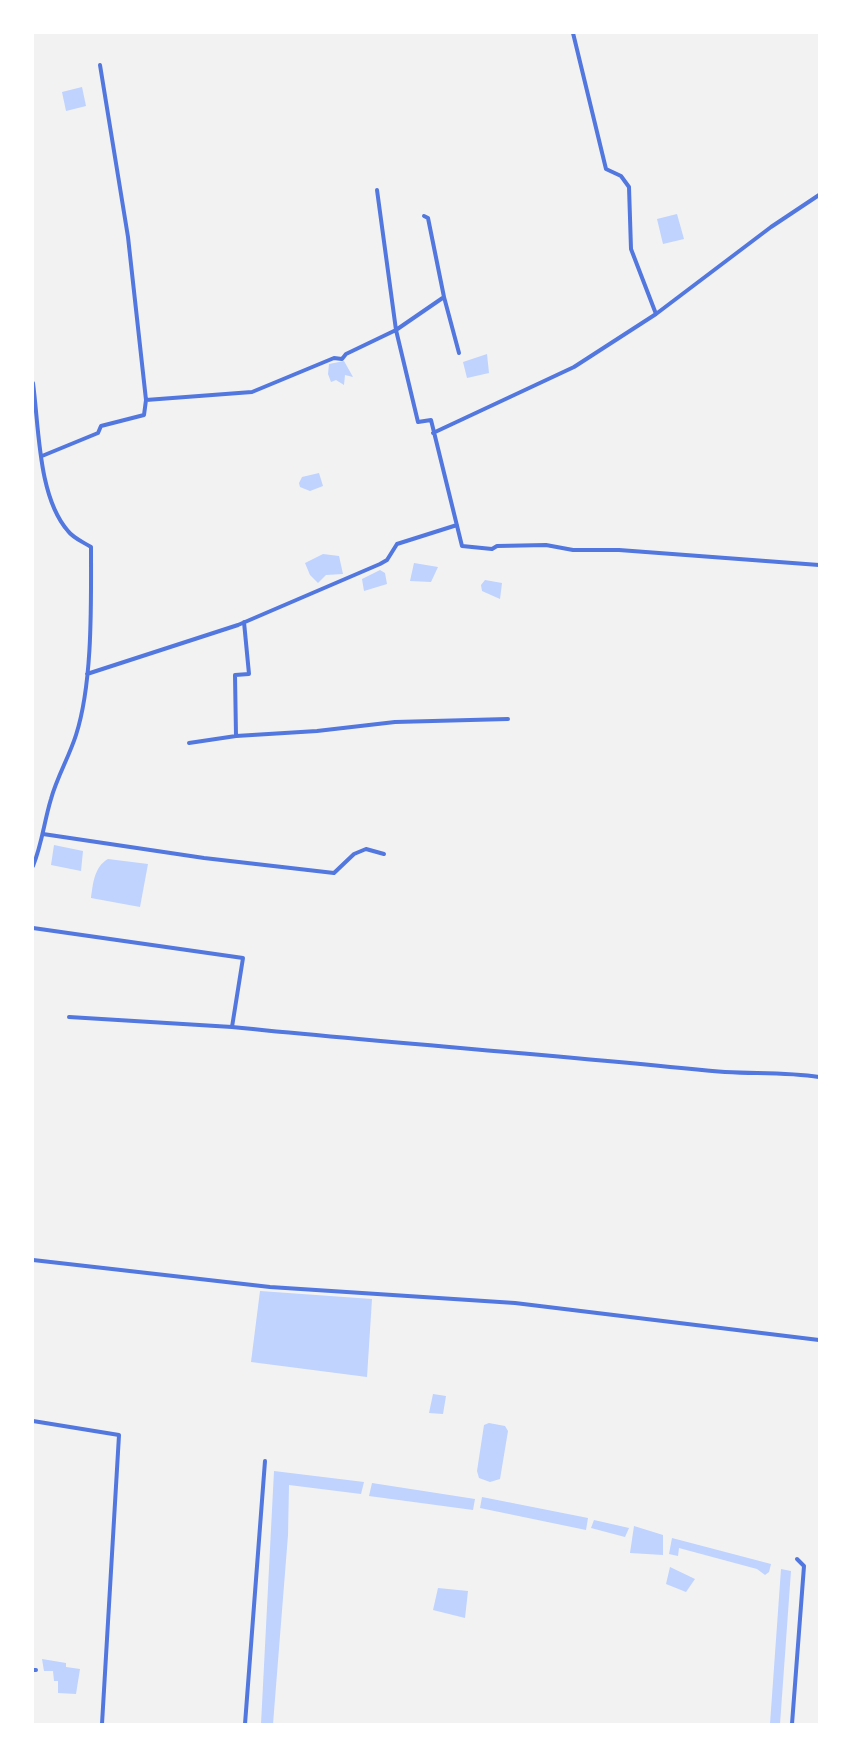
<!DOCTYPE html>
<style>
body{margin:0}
#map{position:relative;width:852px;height:1757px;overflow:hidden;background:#f2f2f2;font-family:Mulish,sans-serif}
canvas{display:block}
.frame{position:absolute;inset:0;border:34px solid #fff;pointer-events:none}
</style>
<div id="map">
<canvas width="852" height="1757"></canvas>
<div class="frame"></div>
</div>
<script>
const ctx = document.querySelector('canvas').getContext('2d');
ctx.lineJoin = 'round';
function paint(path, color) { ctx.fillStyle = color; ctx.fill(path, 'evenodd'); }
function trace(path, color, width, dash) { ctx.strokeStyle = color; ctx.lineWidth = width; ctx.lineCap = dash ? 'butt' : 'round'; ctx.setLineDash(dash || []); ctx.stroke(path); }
const water = new Path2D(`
 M82,87L86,106L66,111L62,92Z
 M677,214L684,239L663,244L657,219Z
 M487,354L489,373L467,378L463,362Z
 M344,361L353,377L345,375L344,385L336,380L331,382L328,374L329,364Z
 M319,473L323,486L310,491L300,487L299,483L302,477Z
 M323,554L339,556L343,574L326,575L318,583L310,575L305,563Z
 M414,563L438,567L431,582L410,581Z
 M380,570L385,573L387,584L364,591L362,579Z
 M485,580L502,583L500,599L482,591L481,585Z
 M54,845L83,851L81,871L51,865Z
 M108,859L148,864L140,907L91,898C93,884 94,867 108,859Z
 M260,1291L372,1299L367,1377L251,1362Z
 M433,1394L446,1396L443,1414L429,1413Z
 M489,1423L505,1426L508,1431L500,1479L490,1482L479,1478L477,1471L484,1425Z
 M274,1471L364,1482L361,1494L289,1485L288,1535L273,1724H261Z
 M372,1483L475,1499L473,1510L369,1496Z
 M482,1497L588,1518L586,1530L480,1508Z
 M594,1520L629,1528L625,1537L591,1528Z
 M634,1526L663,1535V1555L630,1553Z
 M672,1538L771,1564L769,1572L765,1575L757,1569L679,1548L678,1556L669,1554Z
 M670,1567L695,1579L686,1592L666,1584Z
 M781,1569L791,1571L780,1724H770Z
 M438,1588L468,1591L465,1618L433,1610Z
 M42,1659L66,1663V1667L80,1669L76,1694L58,1693V1681H54L53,1671H44Z`);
const minor = new Path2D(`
 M573,33L606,169L621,176L629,187L631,249L656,314
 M377,190L396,330L418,422L431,420L462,546L492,549L497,546L546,545L573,550H619L819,565
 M424,216L428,218L444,297
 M33,383C39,427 38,497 68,531C73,538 83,542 91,547C91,602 93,682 76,735C69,757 57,777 51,799C44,822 42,844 33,866
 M146,400L252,392L334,358L342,359L346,354L396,330L444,297L459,353
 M433,433L574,367L656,314L771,227L819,195
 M42,456L98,433L101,426L144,415L146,400L128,237L100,65
 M87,674L238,625L380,564L387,560L397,544L457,525
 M236,736L235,675L249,674L244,622
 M189,743L236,736L317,731L395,722L508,719
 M43,834L204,858L334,873L354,854L366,849L384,854
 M33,928L243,958L232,1027C388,1043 545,1054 702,1070C741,1075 780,1071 819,1077
 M69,1017L232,1027
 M33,1260L270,1287L515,1303L819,1340
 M33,1421L119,1435L102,1724
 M33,1670H36
 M245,1724L265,1461
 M792,1724L804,1566L797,1559`);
paint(water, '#bfd3fe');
trace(minor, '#5277de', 4);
</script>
